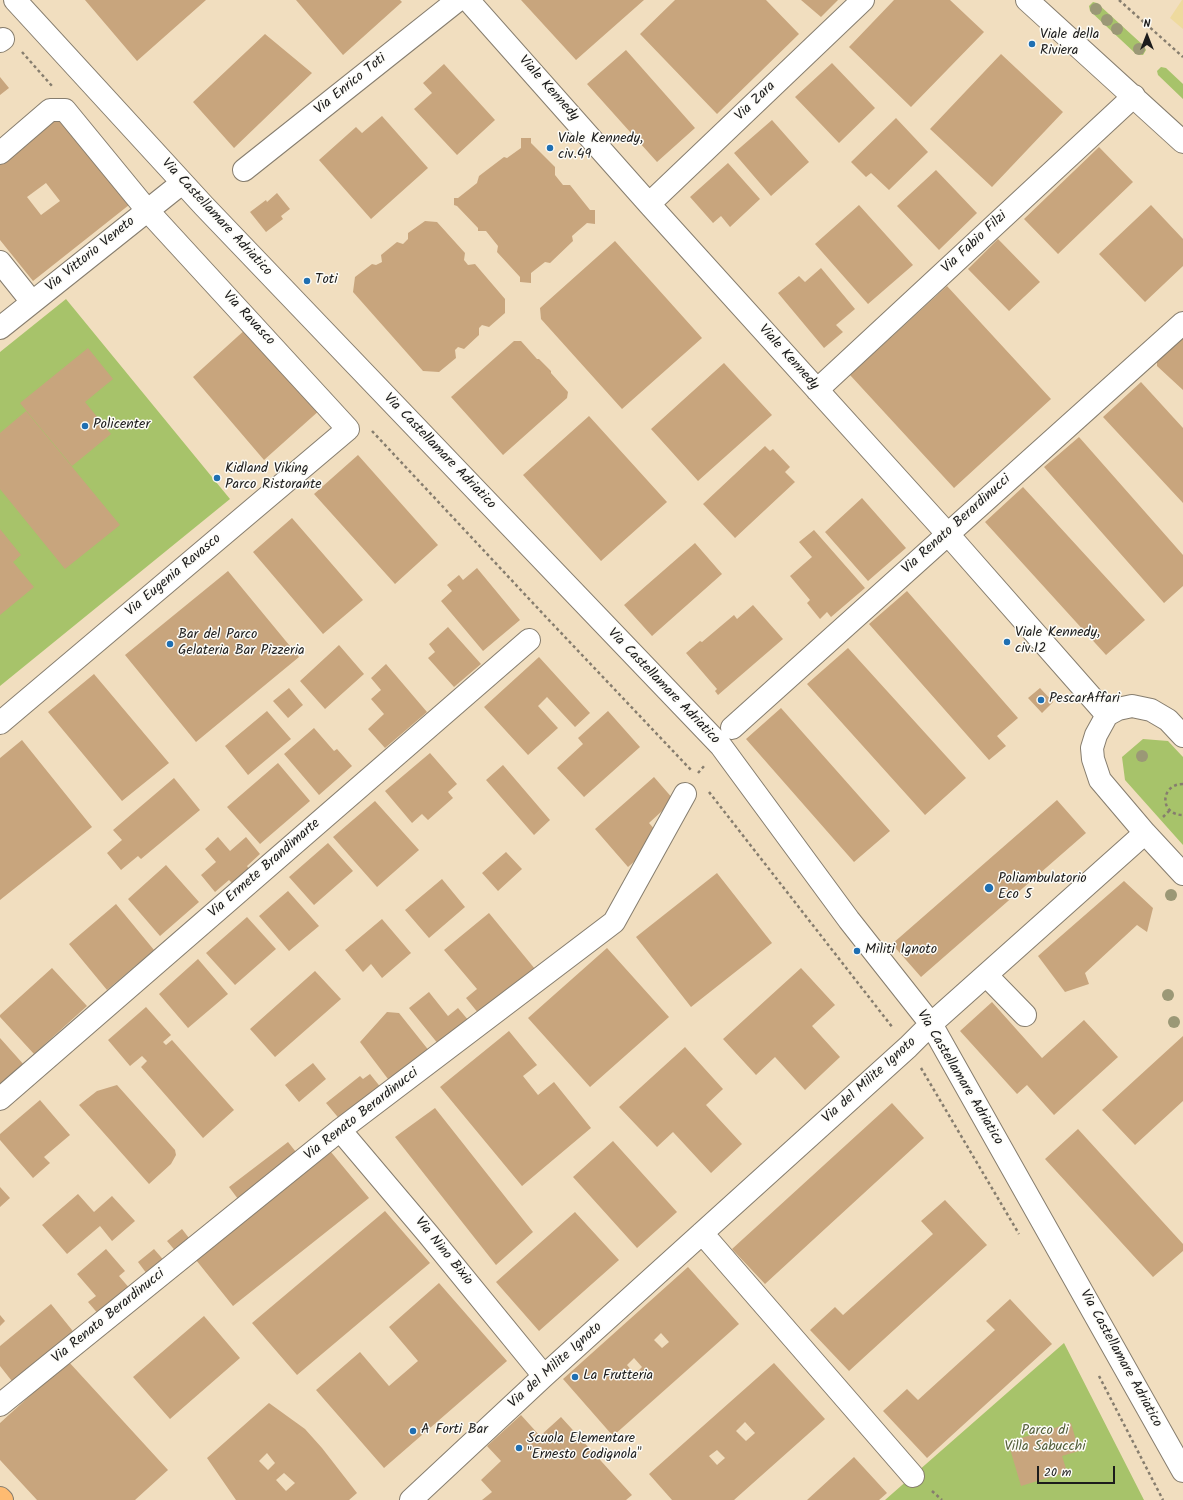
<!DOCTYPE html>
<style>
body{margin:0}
#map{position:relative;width:1183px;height:1500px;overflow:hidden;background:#f1debf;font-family:Kalam,sans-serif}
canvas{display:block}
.north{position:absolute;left:1127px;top:16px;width:40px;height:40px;-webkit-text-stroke:3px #fdfcf7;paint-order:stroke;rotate:0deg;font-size:11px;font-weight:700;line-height:16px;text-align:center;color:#1c1c1c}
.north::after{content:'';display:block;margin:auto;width:14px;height:18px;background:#1c1c1c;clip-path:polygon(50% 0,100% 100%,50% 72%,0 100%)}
.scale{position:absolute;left:1037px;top:1466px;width:78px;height:18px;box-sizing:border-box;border:2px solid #1c1c1c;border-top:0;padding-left:5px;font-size:12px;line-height:14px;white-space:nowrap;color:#1c1c1c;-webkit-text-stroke:3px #fdfcf7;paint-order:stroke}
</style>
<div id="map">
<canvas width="1183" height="1500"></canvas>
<div class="north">N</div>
<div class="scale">20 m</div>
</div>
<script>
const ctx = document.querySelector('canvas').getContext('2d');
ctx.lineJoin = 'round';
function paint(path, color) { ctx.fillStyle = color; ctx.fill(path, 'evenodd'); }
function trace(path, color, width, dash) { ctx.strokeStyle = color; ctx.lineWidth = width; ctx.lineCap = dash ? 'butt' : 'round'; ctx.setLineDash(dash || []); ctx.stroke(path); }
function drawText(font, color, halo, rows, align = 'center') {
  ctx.font = font + ' Kalam,sans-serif'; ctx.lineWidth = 3; ctx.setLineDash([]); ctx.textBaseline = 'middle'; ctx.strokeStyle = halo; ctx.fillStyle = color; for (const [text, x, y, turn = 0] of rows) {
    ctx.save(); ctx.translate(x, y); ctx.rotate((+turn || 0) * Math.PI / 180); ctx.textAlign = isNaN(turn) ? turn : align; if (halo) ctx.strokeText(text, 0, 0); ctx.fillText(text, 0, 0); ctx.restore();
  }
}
const green = new Path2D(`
 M1093,2L1097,3L1144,46L1146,50L1143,55L1136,54L1090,11L1089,6Z
 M1161,67L1166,68L1183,84V99L1158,75L1157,71Z
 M66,299L230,499L0,686V352Z
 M1143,739L1168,741L1183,757V845L1125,780L1122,757Z
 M1064,1343L1144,1500H885Z`);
const sand = new Path2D(`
 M1182,0H1183V29L1170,18Z`);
const building = new Path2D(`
 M85,0H206L137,61Z
 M296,0H400L402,2L343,55Z
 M521,0H644L576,60Z
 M675,0H766L799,34L717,114L640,34Z
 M801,0H838L821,17Z
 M894,0H950L984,32L911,107L849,47Z
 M265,34L312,73L234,148L193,102Z
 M626,50L695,128L657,162L587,84Z
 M1001,54L1063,112L992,187L930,129Z
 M832,63L875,108L839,143L795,97Z
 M444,64L495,120L457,155L414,109L432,93L423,83Z
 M0,77L9,88L0,95Z
 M59,116L129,205L33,281L0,240V162ZM46,183L60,201L41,215L27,197Z
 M382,116L428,168L371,219L319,160L356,127L362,133Z
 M896,118L928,152L889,190L871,173L866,177L851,162Z
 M772,120L809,162L771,196L734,153Z
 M521,138H531V143L555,167V175L563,185H570L590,210H595V224L587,223L572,236L573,241L550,263L545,262L531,273V283L520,282V277L497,252L498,246L486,231H478V228L457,206L454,205V198H458L477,183L479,176L504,157L507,158L521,148Z
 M1099,147L1133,182L1058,254L1024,219Z
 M728,163L760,199L730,227L721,216L713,223L690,197Z
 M936,170L977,213L939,250L897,206Z
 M277,193L290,209L281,216L283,219L266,232L250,212L266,200L267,202Z
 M859,205L913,265L868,304L815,244Z
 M1151,205L1183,239V266L1145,302L1099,254Z
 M425,221L437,222L465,253L464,260L468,265L475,264L505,299V313L489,327L482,325L479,328V335L464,349L458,347L455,350L456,358L439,372L423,371L353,292L355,277L372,264L376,265L382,262L381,255L397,242L403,244L408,239V233Z
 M998,239L1040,282L1009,311L968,269Z
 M615,241L702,338L622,409L541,319L540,308Z
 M821,268L855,309L836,325L843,332L824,348L778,293L799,276L805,282Z
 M947,286L1051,399L954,488L850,375Z
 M247,328L321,409L264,460L193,377Z
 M1183,331V390L1157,366V354Z
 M514,341H521L537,359H539L551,371V373L568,392L567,398L503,455L451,397Z
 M88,348L113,379L85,402L111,434L72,466L20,403Z
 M724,363L772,415L698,481L651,429Z
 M1141,382L1183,428V503L1103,417Z
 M26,411L120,525L65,569L0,489V433Z
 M589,416L667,502L601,561L523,475Z
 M1079,437L1183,555V586L1164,603L1044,467Z
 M765,446L770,451L773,449L790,467L785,472L795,482L735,538L703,504Z
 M358,455L438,545L395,584L314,494Z
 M1023,487L1145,620L1106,655L985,522Z
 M862,498L906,548L868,581L825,532Z
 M292,518L363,600L323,634L253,552Z
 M0,529L21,555L13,562L34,587L0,615Z
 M814,530L865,588L831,617L827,612L820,619L807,603L810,600L790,576L812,557L799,542Z
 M695,543L722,574L652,636L624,605Z
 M477,568L520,620L483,651L441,601L452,591L447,585L459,575L463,580Z
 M228,571L299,657L196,742L125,655Z
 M907,591L1018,718L997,736L1006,746L989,760L869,624Z
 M753,605L783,639L718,695L715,691L717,689L686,653L700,641L702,642L734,615L737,619Z
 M448,627L481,664L454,687L428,658L435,652L429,644Z
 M339,645L364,674L325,709L300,681Z
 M848,648L966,778L925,815L807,684Z
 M539,657L590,713L575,727L547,697L538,706L558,728L528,755L484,707Z
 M386,664L427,712L385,748L368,729L384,714L371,699L381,690L371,678Z
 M94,674L169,763L122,801L48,712Z
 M289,688L303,705L288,718L273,701Z
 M1040,688L1053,702L1042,713L1028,698Z
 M781,708L890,831L854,862L746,739Z
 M267,711L291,739L248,775L225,746Z
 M608,711L640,747L584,797L557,768L583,744L578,738Z
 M314,728L334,751L337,749L352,766L319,795L284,754Z
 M22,740L92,827L0,900V758Z
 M430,753L457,784L448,792L453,798L428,820L422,814L412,823L385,791Z
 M278,763L310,801L260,844L227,807Z
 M503,765L550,820L534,835L486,780Z
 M654,777L674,800L649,823L656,831L645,852L628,867L595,829Z
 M174,778L200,810L141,859L138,856L121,870L107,853L122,840L113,830Z
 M1057,800L1086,833L921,977L892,944Z
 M375,801L419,850L377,887L333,837Z
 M218,837L230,851L246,837L260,854L247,866L249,869L232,883L229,880L215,892L201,875L216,862L205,849Z
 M328,843L353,871L314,905L289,877Z
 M506,852L522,869L498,891L482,873Z
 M166,865L199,902L160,936L128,899Z
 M717,873L772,943L691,1007L636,937Z
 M442,879L465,907L429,938L405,910Z
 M1124,881L1153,908L1147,932L1137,925L1085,973L1089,984L1065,992L1038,956Z
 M288,891L319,926L289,951L259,916Z
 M116,904L154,950L107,990L69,944Z
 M489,913L535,969L479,1014L466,998L477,989L444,950Z
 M247,917L276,949L235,985L206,953Z
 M382,919L411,953L382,978L371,964L363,972L345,950Z
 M607,948L669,1017L590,1087L528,1018Z
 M198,959L228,994L188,1028L159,994Z
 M52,968L87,1006L34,1054L0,1017V1015Z
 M801,968L835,1005L812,1026L840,1057L805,1090L775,1057L756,1075L723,1039Z
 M315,971L341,999L275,1057L250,1029Z
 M429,992L448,1016L458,1008L469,1021L439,1045L409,1008Z
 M992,1002L1042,1058L1084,1020L1118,1057L1054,1115L1027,1085L1017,1094L960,1031Z
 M146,1007L171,1035L163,1042L166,1045L172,1040L234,1110L203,1138L141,1067L147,1061L142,1056L130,1066L108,1040Z
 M387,1012L399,1013L430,1052L391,1083L360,1042Z
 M509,1031L537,1065L523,1076L538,1095L554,1082L591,1128L522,1186L440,1087Z
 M1183,1036V1101L1135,1145L1102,1110Z
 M0,1038L25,1066L0,1088Z
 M685,1047L723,1089L706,1105L742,1144L711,1173L673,1132L657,1147L619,1107Z
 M313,1063L326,1079L299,1102L285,1085Z
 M370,1074L382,1089L342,1122L326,1103L360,1076L363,1079Z
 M117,1085L175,1150L176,1155L171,1164L149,1184L79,1105L97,1091Z
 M40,1100L70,1135L44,1157L50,1163L33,1178L0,1140V1134Z
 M892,1103L924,1138L765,1284L732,1249Z
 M435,1108L533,1232L496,1265L395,1137Z
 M1078,1129L1183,1244V1251L1153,1277L1045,1159Z
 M613,1141L677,1212L637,1248L573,1177Z
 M288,1142L300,1157L241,1203L229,1187Z
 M331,1152L369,1198L233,1306L196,1260Z
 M0,1187L10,1198L0,1207Z
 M78,1194L94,1212L112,1196L135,1221L112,1241L100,1226L67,1254L42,1225Z
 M945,1200L987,1245L849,1371L810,1330L835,1307L843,1315L933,1234L921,1221Z
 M385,1211L430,1263L297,1375L252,1323Z
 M575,1212L619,1260L539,1331L496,1282Z
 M182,1229L192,1242L178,1254L167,1241Z
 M106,1249L125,1271L119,1276L131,1290L100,1316L88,1302L96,1296L77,1274Z
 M154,1249L167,1264L150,1278L138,1262Z
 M688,1267L739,1324L613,1436L563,1379ZM661,1333L669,1342L662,1348L654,1340ZM634,1358L642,1367L635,1374L627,1365Z
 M439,1283L507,1361L384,1468L316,1390L360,1352L389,1386L418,1361L389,1327Z
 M1010,1299L1052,1344L927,1458L883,1411L907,1389L918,1400L995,1330L986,1321Z
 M51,1304L76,1335L15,1385L0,1366V1346Z
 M0,1315L5,1321L0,1326Z
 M204,1316L240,1358L170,1419L133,1377Z
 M68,1361L168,1470L135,1500H37L0,1460V1423Z
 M774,1363L825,1419L734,1500H672L649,1474ZM745,1422L755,1433L746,1441L736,1431ZM717,1450L725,1458L717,1465L709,1456Z
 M269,1403L305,1429L322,1448L357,1493L349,1500H236L207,1458ZM267,1453L275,1463L268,1470L259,1461ZM284,1473L295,1483L286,1491L276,1480Z
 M521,1415L540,1436L561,1417L632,1495L626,1500H482L492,1492L481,1480L501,1461L487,1446Z
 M1071,1423L1079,1451L1062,1456L1067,1472L1021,1486L1008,1442Z
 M854,1457L887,1493L879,1500H807Z`);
const path = new Path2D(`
 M1119,0L1183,57
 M22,52L52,86
 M372,431L546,617L691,770
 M698,773L705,765
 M1183,784C1160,784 1159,815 1183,815
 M709,792L893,1028
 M1163,817L1170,810
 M921,1068L1019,1234
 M1099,1376L1163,1500
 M932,1491L942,1500`);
const minor = new Path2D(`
 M15,0L204,206L721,746L849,920L931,1024L1183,1471
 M468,0L649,204L953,540L1107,715
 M1027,0L1183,142
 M0,41L3,39
 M0,153L50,110H65L147,210L348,429L0,723
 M244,170L458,0
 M649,204L863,0
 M0,262L32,302
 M0,328L182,183
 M817,390L1134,96
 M732,728L1183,323
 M1183,736L1168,720L1151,710L1132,706L1118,709L1107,715L1096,735L1092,748L1093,759L1100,780L1145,833L1183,874
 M986,975L1025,1015
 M0,1099L529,640
 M340,1130L428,1234L544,1376
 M702,1233L913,1476
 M0,1405L340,1130L614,922L685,794
 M411,1500L544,1376L908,1047L931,1024L1145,833`);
const major = new Path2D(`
 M0,1498L2,1500`);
const trees = [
 [1096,9],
 [1107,20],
 [1117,29],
 [1139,49],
 [1142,756],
 [1171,895],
 [1168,995],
 [1174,1022]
];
const markers = [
 [1032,44,4,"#1f6fb2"],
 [550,148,4,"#1f6fb2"],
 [307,281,4,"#1f6fb2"],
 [85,426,4,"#1f6fb2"],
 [217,478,4,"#1f6fb2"],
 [1007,642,4,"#1f6fb2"],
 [170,644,4,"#1f6fb2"],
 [1041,700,4,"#1f6fb2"],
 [989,888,5,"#1f6fb2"],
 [857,951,4,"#1f6fb2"],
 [575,1377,4,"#1f6fb2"],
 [413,1431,4,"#1f6fb2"],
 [519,1448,4,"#1f6fb2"]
];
const poiNames = [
 ["Viale della",1040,36],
 ["Riviera",1040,52],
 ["Viale Kennedy,",558,140],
 ["civ.49",558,156],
 ["Toti",315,281],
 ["Policenter",93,426],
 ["Kidland Viking",225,470],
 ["Parco Ristorante",225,486],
 ["Viale Kennedy,",1015,634],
 ["civ.12",1015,650],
 ["Bar del Parco",178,636],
 ["Gelateria Bar Pizzeria",178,652],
 ["PescarAffari",1049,700],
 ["Poliambulatorio",998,880],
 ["Eco 5",998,896],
 ["Militi Ignoto",865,951],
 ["La Frutteria",583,1377],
 ["A Forti Bar",421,1431],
 ["Scuola Elementare",527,1440],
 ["\"Ernesto Codignola\"",527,1456]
];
const streetNames = [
 ["Via Enrico Toti",351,85,-39],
 ["Viale Kennedy",548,89,48],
 ["Via Zara",756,102,-44],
 ["Via Castellamare Adriatico",216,218,47],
 ["Via Fabio Filzi",975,243,-43],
 ["Via Vittorio Veneto",91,255,-39],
 ["Via Ravasco",248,319,47],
 ["Viale Kennedy",788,358,48],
 ["Via Castellamare Adriatico",439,452,46],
 ["Via Renato Berardinucci",957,525,-42],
 ["Via Eugenia Ravasco",174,576,-40],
 ["Via Castellamare Adriatico",663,687,46],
 ["Via Ermete Brandimarte",265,869,-41],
 ["Via Castellamare Adriatico",959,1078,59],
 ["Via del Milite Ignoto",870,1081,-42],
 ["Via Renato Berardinucci",362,1115,-38],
 ["Via Nino Bixio",443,1252,51],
 ["Via Renato Berardinucci",109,1317,-39],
 ["Via Castellamare Adriatico",1120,1359,61],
 ["Via del Milite Ignoto",556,1366,-42]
];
const parkNames = [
 ["Parco di",1045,1432],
 ["Villa Sabucchi",1045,1448]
];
paint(green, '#a7c36a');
paint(sand, '#eeda9e');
paint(building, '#c8a57d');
trace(minor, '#867d6e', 24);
trace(major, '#867d6e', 24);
trace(path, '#867d6e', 2.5, [3, 3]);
trace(minor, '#fff', 22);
trace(major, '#febb71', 22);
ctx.fillStyle = '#9b9876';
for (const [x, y] of trees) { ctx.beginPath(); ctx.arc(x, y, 6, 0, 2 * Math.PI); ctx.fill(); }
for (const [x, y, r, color] of markers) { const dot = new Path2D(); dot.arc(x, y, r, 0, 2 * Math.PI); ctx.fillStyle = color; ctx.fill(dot); trace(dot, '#fdfcf7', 1.5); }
drawText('14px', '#1c1c1c', '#fdfcf7', poiNames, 'left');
drawText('14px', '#1c1c1c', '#fdfcf7', streetNames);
drawText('14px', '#545f3b', '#fdfcf7', parkNames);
</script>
